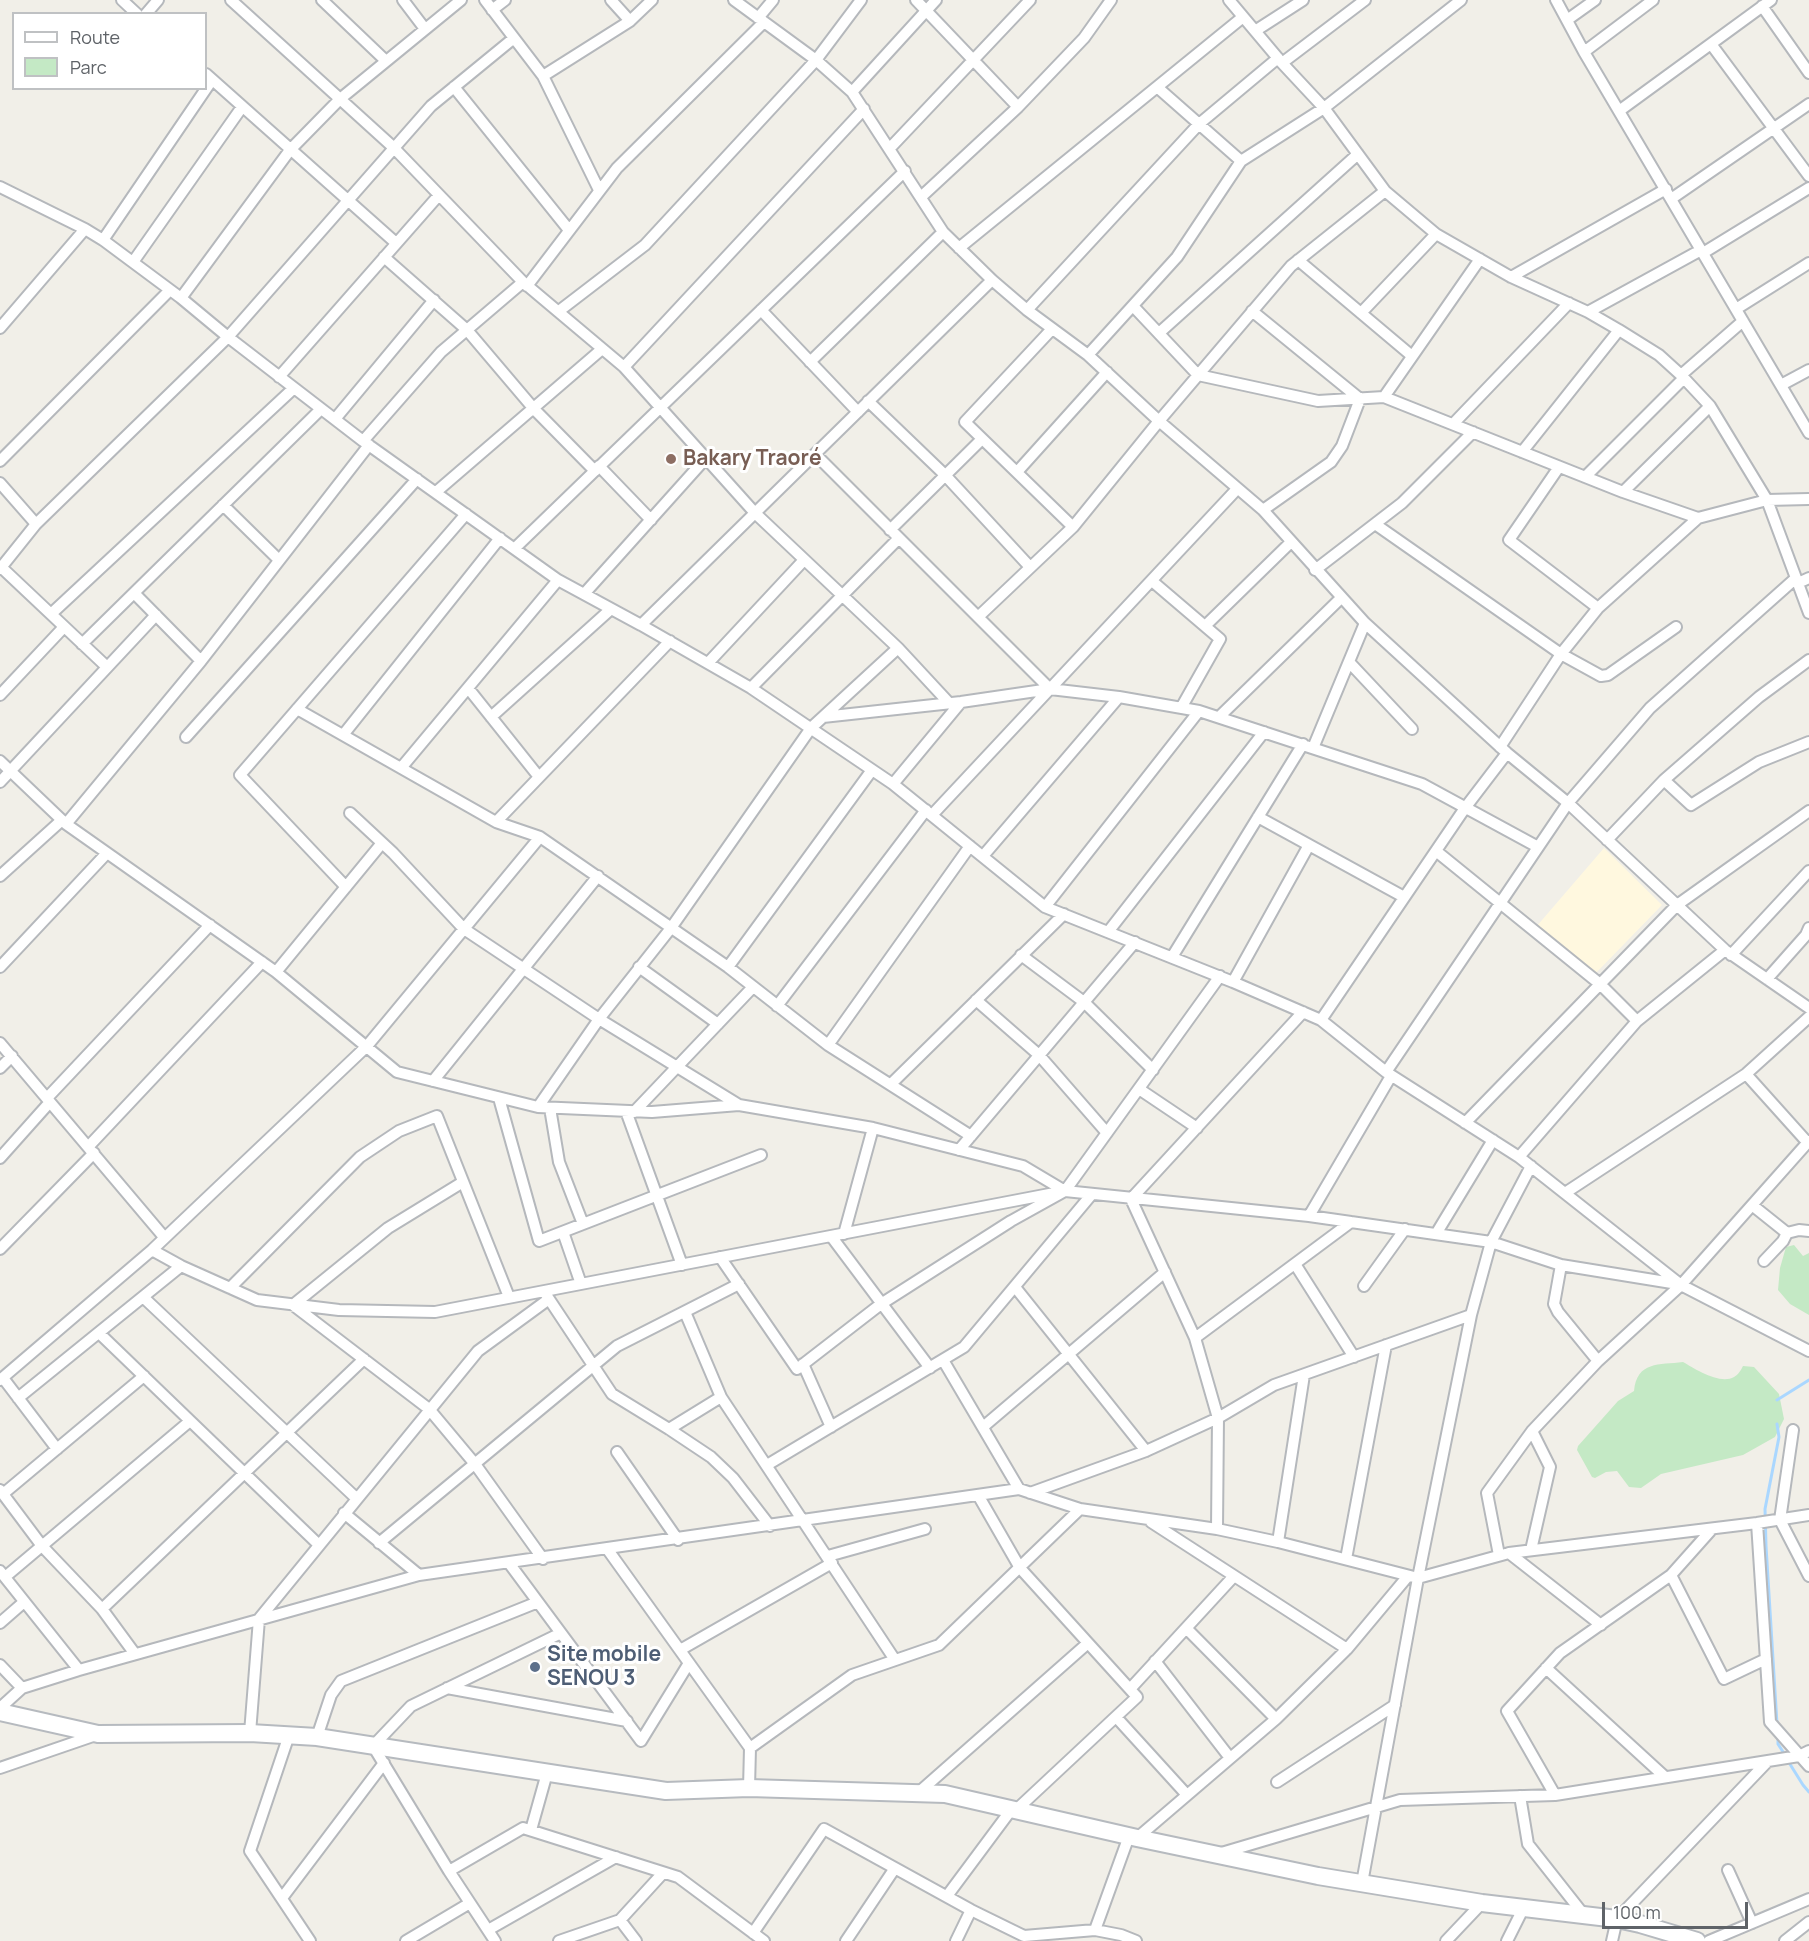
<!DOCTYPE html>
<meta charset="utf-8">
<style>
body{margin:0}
#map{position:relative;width:1809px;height:1941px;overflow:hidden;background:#f1efe8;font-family:Manrope,sans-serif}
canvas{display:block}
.legend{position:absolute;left:12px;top:12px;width:195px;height:78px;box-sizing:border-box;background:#fff;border:2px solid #bfc1c3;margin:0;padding:8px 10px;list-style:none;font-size:18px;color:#5f6368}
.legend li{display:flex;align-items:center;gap:12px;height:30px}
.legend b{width:30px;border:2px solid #bfc1c3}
.scale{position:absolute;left:1602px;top:1902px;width:146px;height:27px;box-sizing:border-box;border:3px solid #5f6368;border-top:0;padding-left:8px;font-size:18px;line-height:21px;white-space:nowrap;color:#5f6368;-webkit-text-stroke:4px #fff;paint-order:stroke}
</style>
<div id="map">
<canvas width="1809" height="1941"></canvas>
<ul class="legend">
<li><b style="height:8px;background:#fff"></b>Route</li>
<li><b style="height:16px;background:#c4e9c5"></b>Parc</li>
</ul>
<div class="scale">100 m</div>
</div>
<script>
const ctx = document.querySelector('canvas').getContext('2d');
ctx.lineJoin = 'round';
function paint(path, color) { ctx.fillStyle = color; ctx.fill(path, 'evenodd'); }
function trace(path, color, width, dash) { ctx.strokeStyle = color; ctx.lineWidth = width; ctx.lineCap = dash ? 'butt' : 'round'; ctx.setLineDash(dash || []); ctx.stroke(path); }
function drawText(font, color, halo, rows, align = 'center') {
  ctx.font = font + ' Manrope,sans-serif'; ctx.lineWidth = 6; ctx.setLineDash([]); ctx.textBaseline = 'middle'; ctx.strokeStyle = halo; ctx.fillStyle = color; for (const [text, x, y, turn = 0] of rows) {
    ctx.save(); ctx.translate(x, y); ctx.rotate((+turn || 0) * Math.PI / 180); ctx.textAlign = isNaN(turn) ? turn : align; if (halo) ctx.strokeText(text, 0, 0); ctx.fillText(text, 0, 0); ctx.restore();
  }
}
const commercial = new Path2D(`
 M1604,848L1662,905L1594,975L1536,927Z`);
const green = new Path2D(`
 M1794,1245L1803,1256L1809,1253V1315L1790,1304L1778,1290L1780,1268L1786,1247Z
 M1683,1362C1695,1369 1720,1385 1734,1377C1738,1375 1741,1370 1743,1366L1754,1367L1779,1394L1784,1419L1775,1437L1743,1455L1661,1474L1641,1488L1629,1487L1617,1471L1606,1472L1595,1478L1592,1477L1577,1450L1578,1446L1618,1401L1634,1391C1637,1361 1659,1365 1683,1362Z`);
const stream = new Path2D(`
 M1777,1400L1809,1380
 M1777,1724L1766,1546L1765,1509L1779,1437L1777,1424
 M1778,1737V1744L1785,1755
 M1788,1761L1803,1785L1809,1792`);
const street = new Path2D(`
 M122,0L137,14
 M231,0L393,147L523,282L624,367L755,513L898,648L949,703
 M322,0L386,61
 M403,0L425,29
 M485,0L543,76L599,190
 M611,0L630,21
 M734,0L816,60L852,92L943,232L992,280L1027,310L1088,355L1159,421L1263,510L1365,623L1507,753L1568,803L1725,950L1809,1008
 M916,0L1018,107
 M1229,0L1282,63L1324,108L1385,191L1436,234L1511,277L1588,312L1619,330L1659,355L1681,375L1710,406L1767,500L1809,613
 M1556,0L1584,52L1809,433
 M1762,6L1809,73
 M492,10L505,0
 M146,14L158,0
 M758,18L773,0
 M1567,20L1595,0
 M1255,31L1303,0
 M1711,44L1809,176
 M1584,52L1653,0
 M1282,63L1365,0
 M206,74L396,243
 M543,76L630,21L652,0
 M454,87L569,230
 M1157,87L1241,161
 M852,92L936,0
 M1619,111L1771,0
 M890,148L1030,0
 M0,187L85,229L103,240L181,298L228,337L363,441L558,580L641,625L751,688L893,784L1045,907L1233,982L1321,1020L1386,1072L1519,1157L1681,1285L1809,1351
 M921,197L1018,107L1084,38L1111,0
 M1671,199L1809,104
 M103,240L212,80
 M959,248L1243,17
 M1703,253L1809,188
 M384,257L467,330L534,409L595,471
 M1298,260L1412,356
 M133,262L242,107
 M1511,277L1666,189
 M527,286L617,168L764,22
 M181,298L290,150L340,99L461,0
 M1133,306L1198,375L1318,401L1384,397L1623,492L1698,518L1767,500L1809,499
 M1736,309L1809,263
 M761,310L858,412
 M1027,310L1199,124L1278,58
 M559,311L645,245L816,60L861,0
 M1252,311L1360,399L1342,446L1331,462L1263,510
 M1588,312L1701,250
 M1361,313L1436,234
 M0,328L85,229
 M1052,329L965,422L1073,527
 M1159,333L1358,154
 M1088,355L1177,257L1241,161L1324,108L1461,0
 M810,362L943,232
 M624,367L864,109
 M1681,375L1743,321
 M279,377L439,195
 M1781,385L1809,370
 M1384,397L1480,259
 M868,401L945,475L1030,567
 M335,419L434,300
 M1453,424L1569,303
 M363,441L441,352L523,282
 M1522,452L1619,330
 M815,454L1050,689
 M0,461L170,290
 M599,466L651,520
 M1559,467L1509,540L1598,608
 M1017,472L1107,372
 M1585,477L1684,378
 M0,483L36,524
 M436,492L602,349
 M1623,492L1710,406
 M223,505L279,560
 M1375,524L1561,654L1601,676L1608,675L1676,627
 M890,530L982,439
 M515,548L905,171
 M0,566L107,667
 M0,569L36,524L228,337L431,106L514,38
 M1315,570L1402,503L1473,432
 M1152,581L1220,639L1181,708
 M1798,583L1809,578
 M134,593L201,661
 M584,594L706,458
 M51,614L294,388
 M978,617L1073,527L1159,421L1291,266L1385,191
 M641,625L992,280
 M1205,626L1290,543
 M82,644L321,409
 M1349,662L1412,729
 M708,663L804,560
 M468,688L539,777
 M751,688L899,538
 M0,695L64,627
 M297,709L496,822L540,837L728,967L828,1045L971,1136
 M491,717L611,609
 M823,717L961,702L1050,689L1119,697L1199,711L1422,784L1538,847
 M1219,717L1341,598
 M343,735L500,538
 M186,737L417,479
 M1500,747L1561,654L1598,608L1698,518
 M1313,748L1365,623
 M0,761L66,824L201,661L369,445
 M401,768L558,580
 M1664,780L1691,805L1759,762L1809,742
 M0,782L156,615
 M893,784L961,702
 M350,813L393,853L464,929L599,1019L739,1105
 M932,815L1237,489
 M1258,817L1404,897
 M496,822L670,641
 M66,824L276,972L397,1072L538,1107L652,1112L739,1105L873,1128L1023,1166L1065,1191
 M1607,840L1664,780L1759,697L1809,660
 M1436,851L1600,984L1637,1021
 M983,856L1119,697
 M0,876L62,820
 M346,887L240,775L466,514
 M1045,907L1199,711
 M1108,932L1264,732
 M1021,955L1084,1002L1153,1070
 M1731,955L1809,871
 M1172,957L1303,744
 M0,967L107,853
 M639,967L718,1024
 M728,967L872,770
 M276,972L382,843
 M1767,979L1806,935L1809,928
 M1233,982L1309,845
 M976,1000L1039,1055L1107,1133
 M777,1006L926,810
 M1321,1020L1465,808L1507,753
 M0,1043L164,1237
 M828,1045L970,846
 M0,1068L12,1056
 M1386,1072L1568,803L1650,708L1796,578
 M1746,1074L1808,1143
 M433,1081L598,876
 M891,1084L1064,914
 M1139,1089L1197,1128
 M47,1098L210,925
 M499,1098L539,1241L761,1155
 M538,1107L599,1019L671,928L811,728L898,648
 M550,1108L559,1162L583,1224
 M626,1111L682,1265
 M634,1112L753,987
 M1465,1123L1677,905L1809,811
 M88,1147L262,962
 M959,1150L1135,942
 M1519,1157L1637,1021L1725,950
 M0,1158L50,1102
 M463,1182L388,1228L293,1305L429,1409L475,1464L543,1559
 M1565,1193L1746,1074L1809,1017
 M1752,1205L1787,1233L1783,1241L1764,1261
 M1309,1216L1391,1076
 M563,1232L581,1284
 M1787,1233L1799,1230L1809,1231
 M844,1234L873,1128
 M1436,1234L1493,1140
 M831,1236L930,1368
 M0,1249L94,1153
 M152,1250L181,1266L257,1300L339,1310L435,1312L1065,1191L1309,1216L1491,1242L1561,1265L1678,1284
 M720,1257L797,1369L881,1304L1011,1221L1065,1191L1220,976
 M1295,1264L1354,1357
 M1561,1265L1554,1304L1558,1312L1598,1361
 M1364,1286L1405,1229
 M1015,1287L1146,1451
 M230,1288L360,1157L399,1131L437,1116L509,1297
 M545,1293L612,1394L669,1429L711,1457L733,1478L770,1526
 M143,1297L356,1498
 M685,1312L721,1397L895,1660
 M99,1333L319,1545
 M1195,1338L1351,1222
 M943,1360L1019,1489
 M803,1364L831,1427
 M3,1378L57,1449
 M0,1380L152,1250L367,1046L540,837
 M18,1398L181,1266
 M983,1427L1165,1272
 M669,1429L721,1397
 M1793,1430L1780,1520L1809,1576
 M617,1452L678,1540
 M767,1465L964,1347L1092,1194
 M0,1490L42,1546L102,1609L135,1654
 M1030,1493L1146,1451L1218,1418L1274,1385L1471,1315
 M3,1494L144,1376
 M978,1495L1020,1568L1137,1697L1015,1811
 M344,1513L419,1575
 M1151,1522L1347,1649
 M1757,1523L1770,1722L1809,1766
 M1217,1529L1218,1418L1195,1338L1131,1199L1303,1012
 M1278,1542L1304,1375
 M379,1543L617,1346L739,1284
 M608,1550L750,1748L749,1788
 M1531,1550L1550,1467L1532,1431
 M1509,1553L1601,1625
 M1499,1555L1487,1493L1532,1431L1598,1361L1681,1285L1809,1141
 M828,1556L925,1529
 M1346,1559L1386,1345
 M509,1563L641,1741L689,1663
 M0,1571L79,1670
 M1671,1575L1724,1679L1766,1659
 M5,1577L190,1421
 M102,1609L364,1359
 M0,1623L24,1602
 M1186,1628L1276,1719
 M680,1650L832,1563
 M1155,1661L1230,1758
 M0,1665L22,1688
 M1546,1668L1665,1777
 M447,1688L627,1721
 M1130,1689L1234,1576
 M0,1708L22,1688L79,1670L419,1575L1019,1489L1080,1509L1217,1529L1278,1542L1418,1578L1509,1553L1757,1523L1809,1515
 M1116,1717L1187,1795
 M250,1733L259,1619L478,1351L549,1299
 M289,1735L250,1851L310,1941
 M317,1737L331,1695L341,1681L538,1602
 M750,1748L852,1675L939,1645L1080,1509
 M0,1768L96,1735
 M1277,1782L1395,1705
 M918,1793L1088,1643
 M1555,1795L1507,1711L1560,1653L1671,1575L1712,1529
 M1520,1796L1528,1844L1584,1915
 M531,1830L547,1773
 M1137,1838L1276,1719L1347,1649L1408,1576
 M1218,1854L1400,1800L1555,1795L1799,1756L1809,1751
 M1728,1870L1752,1923
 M449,1871L523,1828L678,1877L764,1941
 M1362,1883L1418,1578L1471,1315L1491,1242L1531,1166
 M947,1896L1011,1810
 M282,1898L384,1763
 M620,1920L636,1941
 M488,1930L616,1857
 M1095,1930L1129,1836
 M753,1933L824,1829L971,1910L1024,1936L1095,1930L1121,1935L1136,1941
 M406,1941L470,1903
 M495,1941L449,1871L373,1746L411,1706L561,1633
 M559,1941L620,1920L663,1873
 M846,1941L895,1868
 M956,1941L971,1910
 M1446,1941L1482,1903
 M1507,1941L1524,1907
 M1612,1941L1617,1919L1768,1761
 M1709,1941L1809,1899
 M1785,1941L1809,1922`);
const secondary = new Path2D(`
 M0,1712L98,1734L250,1733L317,1737L666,1791L749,1788L945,1794L1137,1838L1318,1876L1482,1903L1617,1919L1640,1924L1697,1941`);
const markers = [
 [671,459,6,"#8d6e63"],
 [535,1667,6,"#5c6f8a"]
];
const educationNames = [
 ["Bakary Traoré",683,459]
];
const serviceNames = [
 ["Site mobile",547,1655],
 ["SENOU 3",547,1679]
];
paint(commercial, '#fff8df');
paint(green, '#c4e9c5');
trace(stream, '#aad7ff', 3);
trace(street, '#b5b8bc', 14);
trace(secondary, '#b6babf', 20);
trace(street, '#fff', 10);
trace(secondary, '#fff', 16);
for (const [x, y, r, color] of markers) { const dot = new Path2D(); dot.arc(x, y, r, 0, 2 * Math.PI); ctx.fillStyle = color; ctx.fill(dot); trace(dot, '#fff', 2); }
drawText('bold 21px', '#785e54', '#fff', educationNames, 'left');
drawText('bold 21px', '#4e5e75', '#fff', serviceNames, 'left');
</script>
